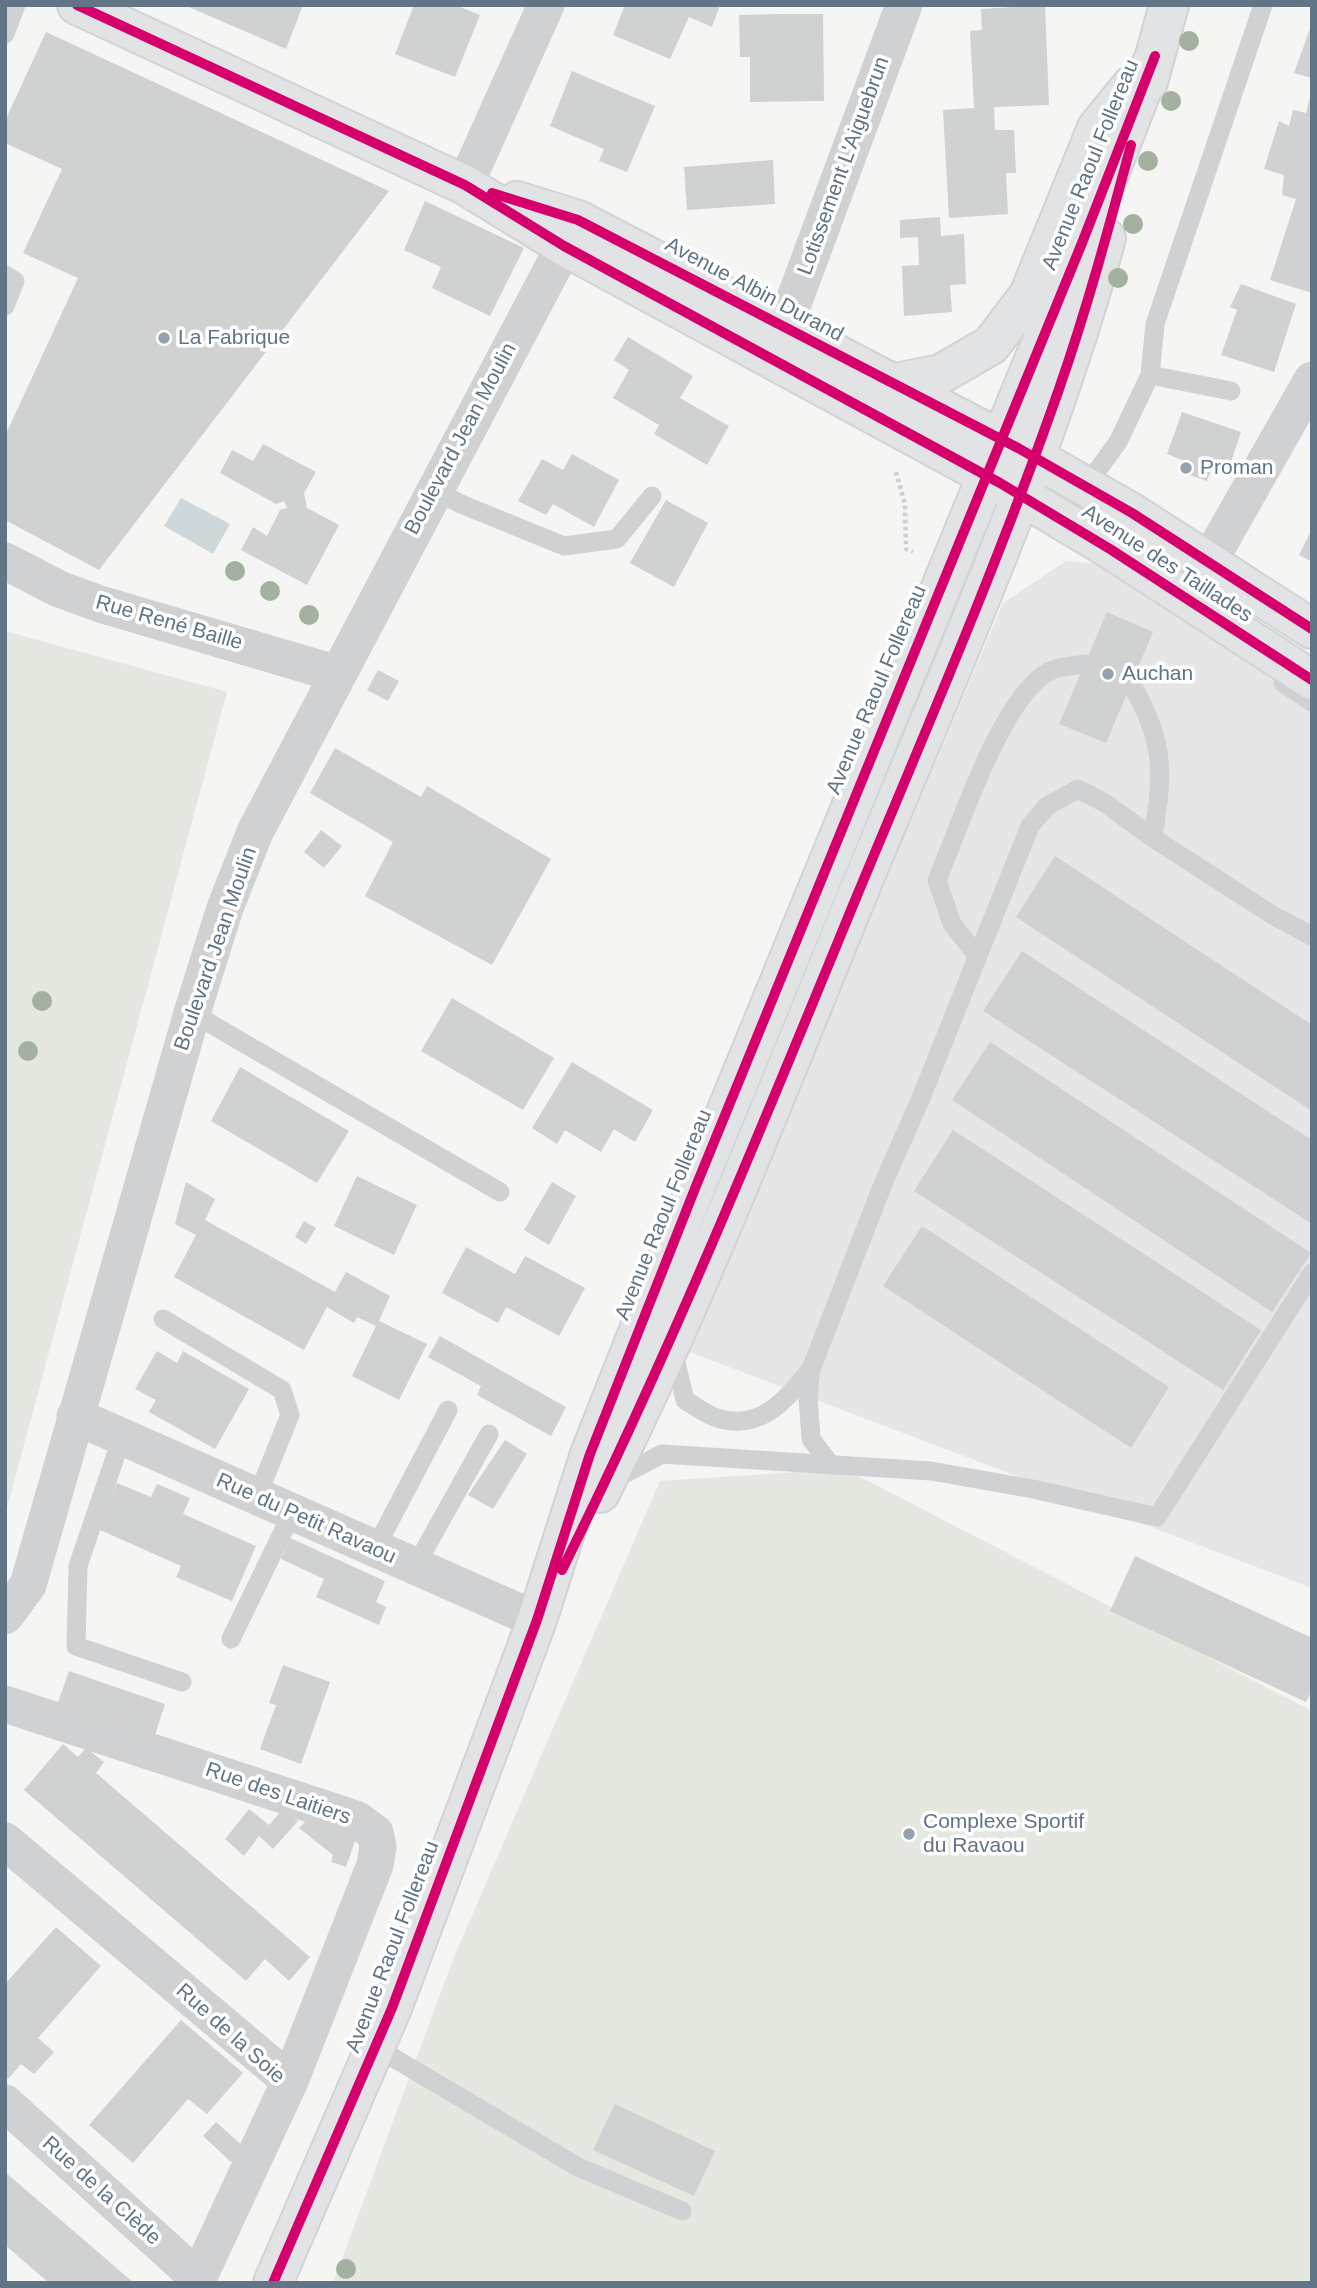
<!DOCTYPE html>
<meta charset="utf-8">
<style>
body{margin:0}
#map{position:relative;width:1317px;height:2288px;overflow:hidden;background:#f5f5f3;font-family:Helvetica,sans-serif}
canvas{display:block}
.frame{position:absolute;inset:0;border:7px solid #617586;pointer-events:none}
</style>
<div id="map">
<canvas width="1317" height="2288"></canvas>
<div class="frame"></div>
</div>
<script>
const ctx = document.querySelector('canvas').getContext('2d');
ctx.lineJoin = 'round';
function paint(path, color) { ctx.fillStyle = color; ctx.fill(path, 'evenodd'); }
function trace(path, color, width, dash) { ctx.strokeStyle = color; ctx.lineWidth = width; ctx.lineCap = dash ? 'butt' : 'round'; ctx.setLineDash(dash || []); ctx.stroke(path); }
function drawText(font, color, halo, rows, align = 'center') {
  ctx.font = font + ' Helvetica,sans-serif'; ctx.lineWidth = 7; ctx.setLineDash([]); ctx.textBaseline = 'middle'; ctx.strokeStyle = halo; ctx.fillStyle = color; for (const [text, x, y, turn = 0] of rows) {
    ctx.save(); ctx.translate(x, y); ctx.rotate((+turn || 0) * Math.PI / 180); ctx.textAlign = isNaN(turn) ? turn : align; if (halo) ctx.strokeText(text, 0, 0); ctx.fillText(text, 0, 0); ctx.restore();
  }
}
const built = new Path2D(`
 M1066,561L1116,565L1312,694V1588L687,1351L1003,603Z`);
const green = new Path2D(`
 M5,631L227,692L7,1508H5Z
 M845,1469L1312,1711V2283H333L454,1957L660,1481Z`);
const water = new Path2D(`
 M181,498L230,524L213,554L164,526Z`);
const building = new Path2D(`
 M184,5H303L286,49Z
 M414,5H455L480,15L455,77L395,54Z
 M625,5H720L712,27L689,17L670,59L613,35Z
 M1045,5L1049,105L994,107L995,130H1014L1016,173H1006L1008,214L949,218L943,110L974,108L970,31L982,30L981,9Z
 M780,14H823L824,101L750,102V57H740L739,15Z
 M1311,26H1312V78L1294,73Z
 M46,32L389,191L99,570L5,520V436L78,278L23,253L62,169L5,143V121Z
 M572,71L655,106L627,172L599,161L604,149L550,126Z
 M1311,93H1312V293L1270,280L1296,199L1282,195L1284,175L1264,169L1279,121L1289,126L1293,110L1306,113Z
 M773,160L775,204L687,210L684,167Z
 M425,201L524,248L490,316L432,288L441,267L404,250Z
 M940,217L941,236L964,234L966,284L950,285L952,312L904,316L902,266L919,265L918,237L900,238V220Z
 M1241,284L1296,304L1274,372L1221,355L1237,310L1230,307Z
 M628,337L693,376L680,398L729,426L707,465L654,434L659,425L613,398L629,370L614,360Z
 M1182,412L1241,432L1227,474L1212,468L1207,481L1178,471L1182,460L1167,454Z
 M263,444L316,472L304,493L307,508L339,525L307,585L241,550L253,527L267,536L280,510L287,508L284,501L276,504L220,473L232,450L253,461Z
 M572,454L619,480L594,527L553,504L546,515L518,501L542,459L563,470Z
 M666,500L708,523L674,587L630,563Z
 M1312,529V562L1299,555Z
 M1107,612L1153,632L1106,743L1059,724Z
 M378,670L399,681L388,701L367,690Z
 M335,748L421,797L427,786L551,859L492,965L365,896L393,842L310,793Z
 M321,830L342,846L324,868L304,852Z
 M1055,856L1312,1025V1111L1016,917Z
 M1022,951L1312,1140V1224L983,1011Z
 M452,998L554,1058L523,1110L421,1051Z
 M990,1042L1311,1253L1272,1312L952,1100Z
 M572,1062L653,1110L635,1142L614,1129L601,1152L565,1130L557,1144L532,1128Z
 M240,1067L349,1131L317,1183L211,1121Z
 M953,1130L1261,1330L1223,1390L914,1191Z
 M357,1176L417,1205L394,1255L334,1226Z
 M186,1182L215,1199L205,1220L335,1292L346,1272L390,1296L379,1321L427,1344L399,1400L352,1376L376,1326L357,1317L354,1323L327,1307L304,1350L174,1277L196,1235L175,1224Z
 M552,1182L576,1196L549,1245L524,1230Z
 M304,1221L316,1228L306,1244L295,1237Z
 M922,1226L1169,1387L1131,1448L883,1286Z
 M466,1247L515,1274L525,1256L585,1288L559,1336L506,1307L498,1323L442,1293Z
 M440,1336L566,1407L551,1436L477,1395L481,1386L428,1357Z
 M157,1351L177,1363L183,1351L249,1389L215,1449L149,1412L156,1400L135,1389Z
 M505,1440L527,1454L493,1509L468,1495Z
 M117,1483L151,1497L157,1484L190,1498L183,1514L256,1546L232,1601L176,1577L181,1566L98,1529Z
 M290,1538L385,1581L376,1602L386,1607L379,1625L316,1597L324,1579L281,1559Z
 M1135,1556L1312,1638V1690L1306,1702L1110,1611Z
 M283,1665L330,1682L301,1764L260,1749L276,1705L269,1703Z
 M69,1671L165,1704L153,1741L56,1708Z
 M63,1744L78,1757L86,1748L104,1762L96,1773L310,1957L289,1981L265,1959L246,1981L24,1790Z
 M249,1809L269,1825L283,1809L298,1821L273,1849L259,1836L244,1856L225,1839Z
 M311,1816L358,1832L346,1867L331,1862L333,1855L299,1828Z
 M56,1927L101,1966L38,2038L54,2052L34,2074L21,2064L8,2079L5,2077V1984Z
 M181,2020L243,2073L207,2114L188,2099L133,2163L89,2125Z
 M615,2104L715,2151L694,2196L593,2150Z
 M216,2122L244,2147L231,2162L203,2136Z
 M5,2172L134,2283H49L5,2245Z`);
const path = new Path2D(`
 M896,472L905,504L906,549L913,552`);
const lane = new Path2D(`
 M5,34L16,5
 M5,275L15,281L5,306
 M1150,375L1231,391
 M1086,486L1118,442L1150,375L1155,324L1263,5
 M434,490L461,504L564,546L617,539L652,496
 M1283,683L1312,702
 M1131,684C1166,742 1163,774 1153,838
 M977,955L952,924L937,880C959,829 1001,698 1048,672C1058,666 1074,666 1085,664
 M192,1013L500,1192
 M163,1319L282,1390L290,1415L257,1497
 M673,1351L685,1400C695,1406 708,1416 720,1419C763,1430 787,1398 811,1369
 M122,1437L78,1566L76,1646L182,1682
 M831,1465L811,1439L808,1397L811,1369L883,1184L921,1098L1030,826L1047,806L1078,789L1105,803L1153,838L1274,916L1312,936
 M611,1481L662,1454L931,1471L1033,1489L1157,1517L1312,1273
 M375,1549L448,1410
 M415,1567L489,1434
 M231,1639L292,1513
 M375,2047L578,2167L682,2211`);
const street = new Path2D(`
 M465,185L546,5
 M769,353L788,317L904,5
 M5,561L59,589L100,604L338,674
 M1187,600L1312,380
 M75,1416L537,1620
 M5,1616L28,1585L192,1013L225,908L255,832L578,220
 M5,1704L356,1819L375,1833L378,1846L375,1865L290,2081
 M5,1841L290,2081L196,2283
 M5,2103L198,2278`);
const secondary = new Path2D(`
 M77,5L465,185L564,246L1000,483L1110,549L1312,680
 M1148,82L1169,5
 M517,201L578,220L1034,457L1132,513L1312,629
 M890,384L941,374L991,345L1029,295L1097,128L1132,85
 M600,1493C700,1293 781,1080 866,874C952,666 1047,455 1106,238
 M273,2283L392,2008L537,1620L590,1454L696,1186L1082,243L1155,56`);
const cycleway = new Path2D(`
 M77,5L465,185L564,246L1000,483L1110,549L1312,680
 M492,193L578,220L1018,448L1132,513L1312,629
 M562,1570C671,1351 763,1124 856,898C926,730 999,561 1059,389C1087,309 1109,227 1131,145
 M273,2283L392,2008L537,1620L590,1454L696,1186L1082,243L1155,56`);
const trees = [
 [1189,41],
 [1171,101],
 [1148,161],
 [1133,224],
 [1118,278],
 [235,571],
 [270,591],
 [309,615],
 [42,1001],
 [28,1051],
 [346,2269]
];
const markers = [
 [164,338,7,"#95a2ac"],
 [1186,468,7,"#95a2ac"],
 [1108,674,7,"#95a2ac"],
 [909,1834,7,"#95a2ac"]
];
const streetNames = [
 ["Avenue Raoul Follereau",1091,165,-68],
 ["Lotissement L'Aiguebrun",844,166,-70],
 ["Avenue Albin Durand",754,290,28],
 ["Boulevard Jean Moulin",461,439,-62],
 ["Avenue des Taillades",1167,564,33],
 ["Rue René Baille",169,623,16],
 ["Avenue Raoul Follereau",877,690,-67],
 ["Boulevard Jean Moulin",216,949,-71],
 ["Avenue Raoul Follereau",664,1215,-68],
 ["Rue du Petit Ravaou",306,1519,24],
 ["Rue des Laitiers",278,1794,19],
 ["Avenue Raoul Follereau",393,1947,-69],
 ["Rue de la Soie",230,2034,42],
 ["Rue de la Clède",101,2191,42]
];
const poiNames = [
 ["La Fabrique",178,338],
 ["Proman",1200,468],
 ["Auchan",1122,674],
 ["Complexe Sportif",923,1822],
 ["du Ravaou",923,1846]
];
paint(built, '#e5e6e5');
paint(green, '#e4e8e1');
paint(water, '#ced7da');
paint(building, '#d0d1d1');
trace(secondary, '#d1d3d4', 42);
trace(path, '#cecece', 4.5, [3.5, 3.5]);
trace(lane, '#d0d1d2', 19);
trace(street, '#d0d1d2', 37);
trace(secondary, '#e2e3e4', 38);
trace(cycleway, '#d6006c', 10);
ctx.fillStyle = '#a4b0a0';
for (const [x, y] of trees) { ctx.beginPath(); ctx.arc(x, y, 10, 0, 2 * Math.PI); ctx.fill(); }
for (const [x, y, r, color] of markers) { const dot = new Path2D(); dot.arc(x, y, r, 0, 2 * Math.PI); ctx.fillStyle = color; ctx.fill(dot); trace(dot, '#fff', 2.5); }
drawText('21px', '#617586', '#fff', streetNames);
drawText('21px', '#617586', '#fff', poiNames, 'left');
</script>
